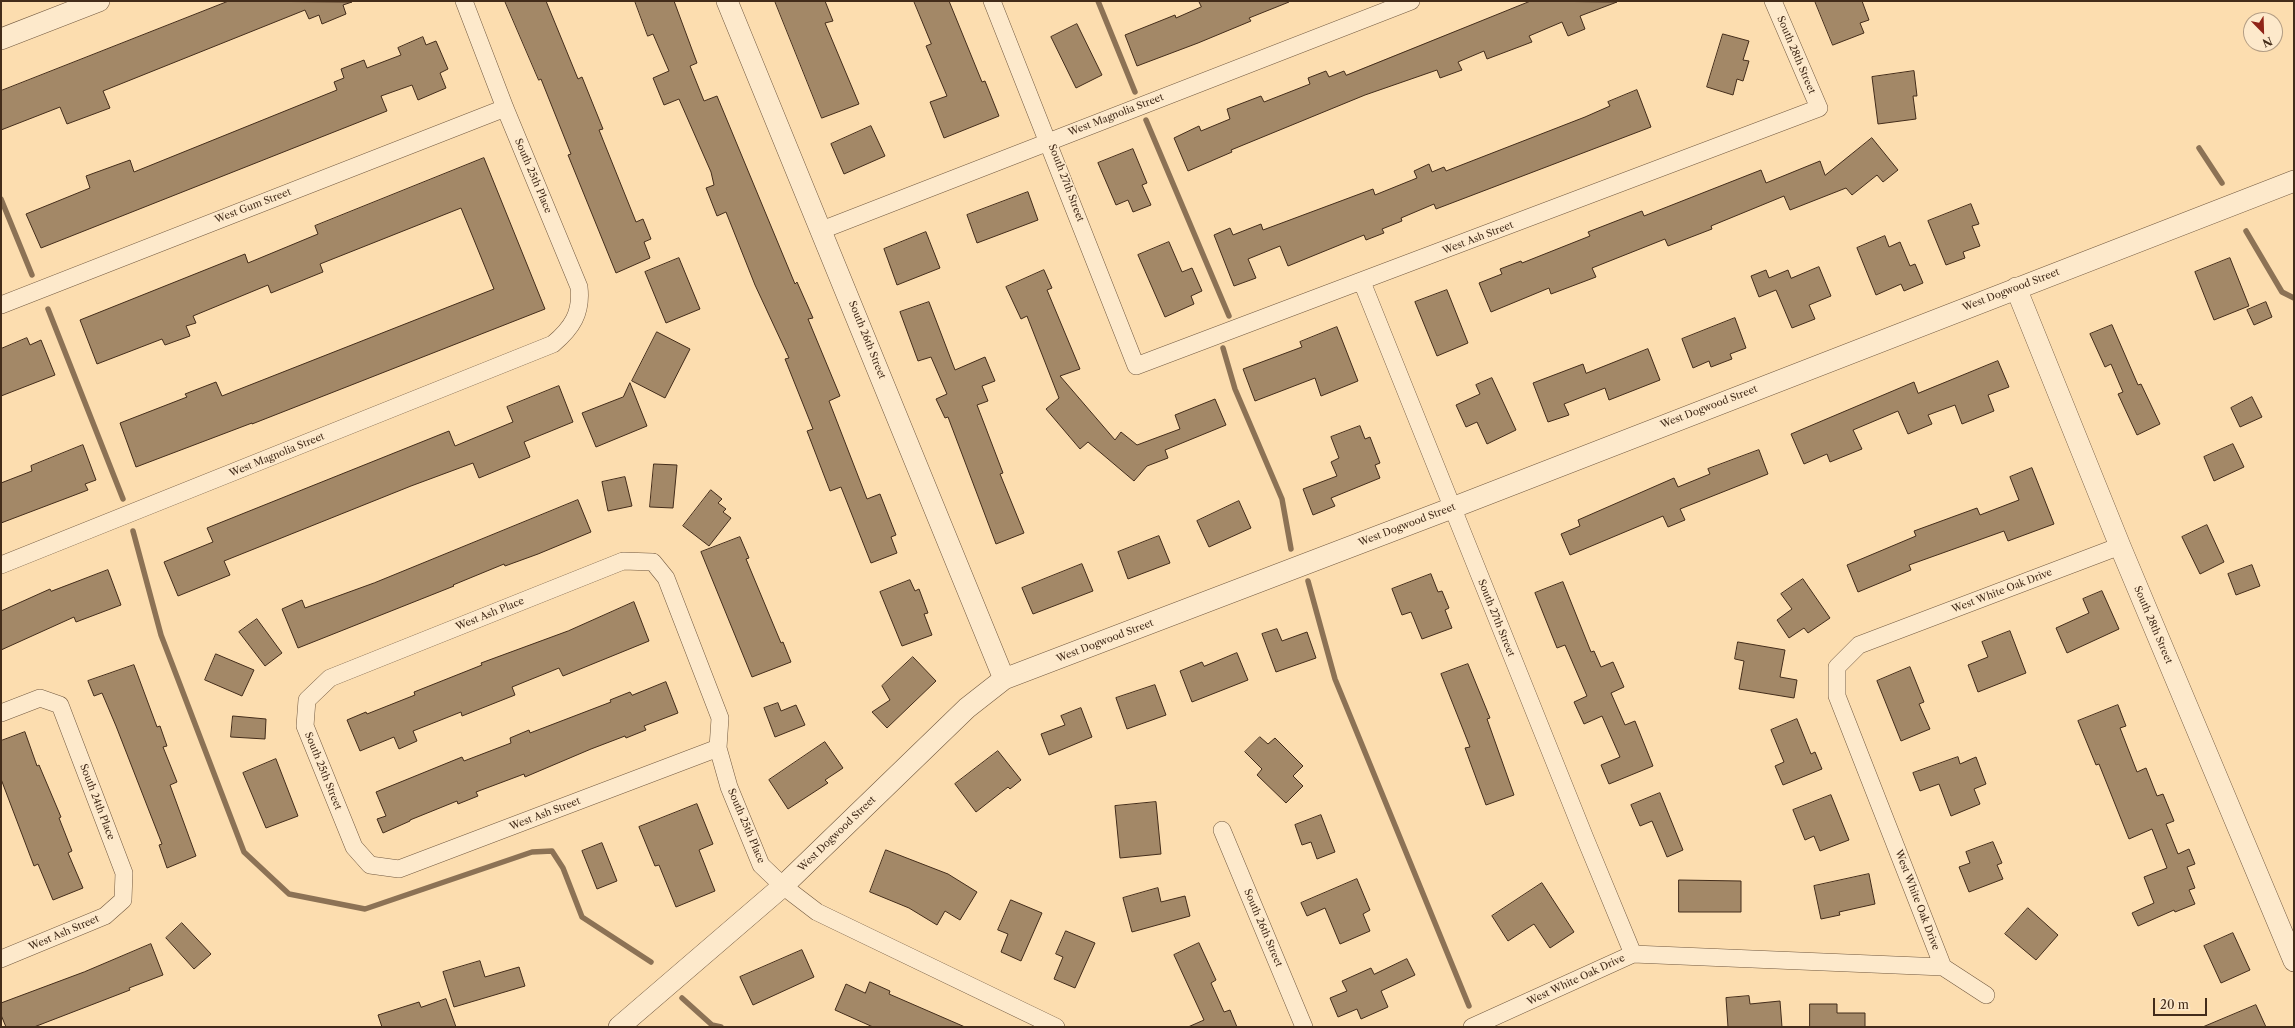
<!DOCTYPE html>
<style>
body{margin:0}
#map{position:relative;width:2295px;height:1028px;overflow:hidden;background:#fcddaf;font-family:"Libre Caslon Text",serif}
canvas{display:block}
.frame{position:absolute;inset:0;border:2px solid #432c1a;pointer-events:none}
.north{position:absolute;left:2243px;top:12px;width:40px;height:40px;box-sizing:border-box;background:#fde9cb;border:1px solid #b39d84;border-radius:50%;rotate:157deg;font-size:11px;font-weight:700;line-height:16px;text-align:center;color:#432c1a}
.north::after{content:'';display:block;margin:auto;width:14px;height:18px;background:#8f2418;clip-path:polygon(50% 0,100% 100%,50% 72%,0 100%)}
.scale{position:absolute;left:2153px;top:998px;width:54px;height:18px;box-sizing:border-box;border:2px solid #432c1a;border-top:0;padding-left:5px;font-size:12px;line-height:14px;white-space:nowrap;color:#432c1a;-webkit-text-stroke:3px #fde9cb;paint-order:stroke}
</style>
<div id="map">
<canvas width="2295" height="1028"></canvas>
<div class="frame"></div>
<div class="north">N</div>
<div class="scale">20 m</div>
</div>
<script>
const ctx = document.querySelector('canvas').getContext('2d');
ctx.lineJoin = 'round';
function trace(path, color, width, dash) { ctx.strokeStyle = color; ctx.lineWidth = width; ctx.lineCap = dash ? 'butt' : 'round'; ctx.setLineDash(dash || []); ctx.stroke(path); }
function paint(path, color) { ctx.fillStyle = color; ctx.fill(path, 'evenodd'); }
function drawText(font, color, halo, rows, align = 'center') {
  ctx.font = font + ' "Libre Caslon Text",serif'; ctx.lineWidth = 3; ctx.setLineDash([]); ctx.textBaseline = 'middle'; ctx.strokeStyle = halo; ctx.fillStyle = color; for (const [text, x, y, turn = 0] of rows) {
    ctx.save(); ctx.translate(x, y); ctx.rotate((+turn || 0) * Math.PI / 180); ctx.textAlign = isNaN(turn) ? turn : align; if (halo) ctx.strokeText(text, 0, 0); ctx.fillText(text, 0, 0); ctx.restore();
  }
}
const stream = new Path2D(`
 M1098,1L1135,92
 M1146,120L1229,316
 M2199,148L2222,183
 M1,199L32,275
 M2246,231L2282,292L2294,298
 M48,309L123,499
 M1223,348L1235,389L1282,499L1291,549
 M133,531L161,635L244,852L289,894L365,909L532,852L552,851L563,868L582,917L651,962
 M1308,581L1335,679L1469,1006
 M682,998L712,1025L721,1027`);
const building = new Path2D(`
 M229,1L352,2L343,5L346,14L322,24L319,15L309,19L305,10L103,91L110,108L67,124L60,107L1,130V91Z
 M505,1H546L578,79L582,77L603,129L599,130L636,222L643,219L651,239L644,242L650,258L616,273L568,155L571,154L541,79L539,80Z
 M635,1H674L697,63L690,66L704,101L717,96L795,284L797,282L813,318L808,319L840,396L829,401L867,499L880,494L896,535L891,537L897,553L871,563L841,487L830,491L807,431L813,429L785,359L789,358L755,285L726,212L717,216L706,188L714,185L711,172L679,99L664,105L653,78L669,71L653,34L648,36Z
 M775,1H825L833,21L825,23L859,104L822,118Z
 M914,1H949L982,82L985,81L999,116L944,138L930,102L947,96L926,46L931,44Z
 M1199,1H1289V2L1249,18L1251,21L1198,43L1137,66L1125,35L1175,15L1176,18L1201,7Z
 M1531,1L1617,2L1580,16L1585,29L1568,36L1562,22L1529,36L1532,42L1487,59L1484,51L1458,62L1462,70L1440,78L1437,70L1365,95L1231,150L1232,152L1188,171L1174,138L1199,126L1201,131L1230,119L1227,109L1261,96L1264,102L1310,84L1308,78L1326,71L1329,77L1344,71L1346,75Z
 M1815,1H1862L1869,20L1860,23L1864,33L1833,45Z
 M1077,24L1102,75L1076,88L1051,37Z
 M1723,34L1749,41L1743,60L1749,61L1743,81L1737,79L1733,95L1707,87Z
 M423,37L426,45L436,41L448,69L440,73L446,88L418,100L412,85L381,96L387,111L41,248L26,214L90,188L86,176L130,160L134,172L337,90L334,82L344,78L341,69L364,60L367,68L401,55L398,48Z
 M1914,71L1917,96H1913L1916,119L1878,124L1872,77Z
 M1637,90L1651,127L1436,209L1434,204L1401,218L1402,221L1382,229L1384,233L1366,240L1364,235L1288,266L1280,246L1248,259L1256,278L1234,286L1214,235L1230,228L1233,235L1261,224L1263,230L1373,189L1375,195L1417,178L1414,171L1429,164L1432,172L1444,167L1446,171L1585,117L1610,106L1608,102Z
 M871,126L885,156L844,174L831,144Z
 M1872,138L1898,170L1883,182L1877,175L1852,195L1846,188L1790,210L1784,196L1711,226L1712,229L1668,246L1665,239L1592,268L1596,277L1551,294L1549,288L1491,312L1479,283L1502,274L1500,269L1521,261L1522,263L1590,236L1588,232L1642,211L1644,216L1761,170L1766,183L1820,161L1825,175Z
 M1133,149L1147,183L1142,185L1151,205L1133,212L1128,200L1116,205L1098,163Z
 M484,158L545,309L252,424V423L136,467L120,423L187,397L185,394L216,382L222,396L494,289L461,208L320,264L323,272L271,293L268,285L193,316L196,323L186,326L190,336L165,345L162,339L97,364L80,320L245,254L248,263L318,234L315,226Z
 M1028,192L1038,220L977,243L967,215Z
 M1971,204L1979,224L1972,226L1980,246L1963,252L1965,258L1946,265L1928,221Z
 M926,232L940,268L897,285L884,249Z
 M1885,236L1889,247L1900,242L1910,266L1915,264L1923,283L1904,291L1901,284L1876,295L1857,248Z
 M1169,242L1182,272L1192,268L1202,291L1191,296L1194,304L1165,317L1138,255Z
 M679,258L700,309L666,323L645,272Z
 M2230,258L2249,306L2214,320L2195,272Z
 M1819,267L1831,296L1809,305L1815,319L1792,328L1776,290L1759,297L1751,276L1766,270L1769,278L1788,270L1791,278Z
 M1044,270L1052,288L1047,290L1080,369L1060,376L1115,440L1121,432L1137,445L1180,429L1175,415L1215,399L1226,425L1165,450L1168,458L1147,466L1134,481L1088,442L1080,449L1046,409L1059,398L1027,316L1021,319L1006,287Z
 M1447,290L1468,343L1437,356L1415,302Z
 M929,302L955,370L985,357L995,381L982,386L988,401L977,405L1003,473L1000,474L1024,533L996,544L948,417L945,418L936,399L947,394L931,357L918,361L900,312Z
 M2266,302L2272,317L2254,325L2247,310Z
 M1735,318L1746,348L1730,354L1732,359L1711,367L1709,361L1693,368L1682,339Z
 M2112,325L2138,385L2141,384L2160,424L2137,435L2118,394L2123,392L2111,364L2105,367L2090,334Z
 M1337,327L1358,381L1321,396L1315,378L1255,401L1243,369L1302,347L1300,342Z
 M657,332L690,349L665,398L632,381Z
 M27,338L30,345L41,340L55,375L1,396V349Z
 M1648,349L1660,380L1609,400L1605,388L1564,404L1569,415L1548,422L1533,383L1583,364L1586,373Z
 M1998,361L2009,387L1988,395L1994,411L1962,424L1955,405L1928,415L1932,424L1908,434L1898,411L1853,430L1862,449L1830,462L1827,454L1804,464L1791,434L1914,382L1918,393Z
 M1492,378L1516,430L1487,444L1477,422L1466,427L1456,405L1480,394L1476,385Z
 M630,383L647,426L596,447L582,413L623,397Z
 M559,386L573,422L524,442L530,457L479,478L473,463L411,486L224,561L230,575L178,596L164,562L213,542L207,528L449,431L455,446L513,422L507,407Z
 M2252,397L2262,417L2240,427L2231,408Z
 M1360,426L1365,439L1370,437L1380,463L1375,465L1380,478L1331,498L1335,506L1313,515L1303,489L1337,476L1331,462L1339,458L1331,437Z
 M2233,444L2244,467L2214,481L2204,457Z
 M83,445L96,480L85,484L88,490L1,523V483L32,471L31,466Z
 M1759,450L1768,474L1680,509L1685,520L1668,527L1663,516L1570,555L1561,534L1580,526L1578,520L1674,478L1678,487L1710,474L1708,469Z
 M654,464L677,465L673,508L650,507Z
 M2032,468L2054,524L2008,541L2004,531L1909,565L1911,570L1858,592L1847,565L1916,536L1914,531L1977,508L1980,515L2019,500L2010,477Z
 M625,477L632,506L608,511L602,482Z
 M711,490L722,499L718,503L726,509L723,512L731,518L709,546L683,526Z
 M578,500L591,532L538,554L505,566L504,564L453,585L454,586L298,648L282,609L302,600L305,608L374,583Z
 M1239,501L1251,528L1209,547L1197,521Z
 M2207,525L2224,562L2200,574L2182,537Z
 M1159,536L1170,563L1128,579L1118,552Z
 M740,537L749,558L746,559L781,643L783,642L791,662L752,677L701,552Z
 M1082,564L1093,591L1033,614L1022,588Z
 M2252,565L2260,586L2236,595L2228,574Z
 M108,570L121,605L76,622L74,617L1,650V611L50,589L51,591Z
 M1431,574L1438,592L1442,591L1449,608L1445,610L1452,628L1422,639L1411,612L1402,615L1392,589Z
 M1803,579L1830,618L1808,633L1804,628L1789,638L1777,620L1792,609L1781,594Z
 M910,580L915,591L919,589L928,613L924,614L932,635L902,646L880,592Z
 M1563,582L1591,652L1594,651L1601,667L1613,662L1624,687L1611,693L1625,725L1635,721L1653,766L1609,784L1601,765L1620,757L1602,716L1584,724L1574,702L1587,696L1565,645L1557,648L1535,593Z
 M2102,591L2119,629L2067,653L2056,628L2089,613L2083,599Z
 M634,602L649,641L563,676L559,668L512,687L515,695L462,716L461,712L413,731L417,741L399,749L394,737L360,751L347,720L366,712L367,714L415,695L414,692L482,665L481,663L568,631Z
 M257,619L282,653L265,666L239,632Z
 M1277,629L1282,641L1307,632L1316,658L1276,672L1262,634Z
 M2010,631L2026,673L1978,692L1968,665L1988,657L1982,642Z
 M1738,642L1785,650L1780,677L1797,680L1794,698L1739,689L1744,661L1735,659Z
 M1237,653L1248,680L1192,702L1180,671L1202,662L1204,666Z
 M216,654L254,670L242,696L205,680Z
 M913,657L936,681L887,728L872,712L890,700L882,686Z
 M1468,664L1490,718L1487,719L1514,795L1486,805L1465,748L1470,747L1441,674Z
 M134,665L157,727L160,726L167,746L163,747L177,782L170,785L196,856L167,868L159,845L162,844L116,726L102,693L94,696L88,681Z
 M1910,667L1924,702L1919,704L1930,729L1901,741L1877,681Z
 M666,682L678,713L644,726L646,730L626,738L625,736L591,749L525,777L524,774L476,792L478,796L458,804L457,801L410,820V821L383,833L377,819L386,816L376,792L462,757L464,761L511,743L510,738L529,730L530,733L611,702L610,700L630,692L632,695Z
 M1155,685L1166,715L1127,729L1116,698Z
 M778,703L781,711L796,705L805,725L775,737L764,708Z
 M2118,705L2126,726L2120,728L2137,772L2146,768L2157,796L2163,794L2174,821L2166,824L2178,854L2189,849L2195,864L2187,867L2195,888L2189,890L2195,904L2175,912L2174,910L2138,926L2132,913L2154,903L2144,877L2167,868L2152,829L2129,839L2099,764L2096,765L2078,721Z
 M1081,708L1092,737L1049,755L1041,734L1065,725L1061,716Z
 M233,716L266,719L265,739L231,737Z
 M1797,719L1811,754L1815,752L1822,769L1783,785L1775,766L1784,762L1771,730Z
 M25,732L37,766L39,765L61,817L59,818L72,851L68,853L83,888L53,900L38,864L34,866L1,779V741Z
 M1260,737L1268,744L1275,738L1303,766L1293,776L1303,786L1286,803L1257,775L1262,769L1245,752Z
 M825,742L843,768L825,780L828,783L788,809L769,780Z
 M998,751L1021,780L1010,789L1008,787L976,812L955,784Z
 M1958,757L1960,764L1976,757L1986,784L1974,789L1980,804L1951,816L1939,784L1920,791L1913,773Z
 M276,759L298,816L266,828L243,773Z
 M1660,793L1683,850L1667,857L1652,821L1640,826L1631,805Z
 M1831,795L1849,840L1820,851L1814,836L1805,840L1793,810Z
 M1156,802L1161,854L1120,858L1115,806Z
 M697,804L713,844L699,850L715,891L676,907L659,865L655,866L639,827Z
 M1321,815L1335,852L1317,859L1311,842L1302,845L1295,825Z
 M1993,842L2002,863L1997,865L2003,879L1969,892L1959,867L1970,863L1966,852Z
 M602,843L617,881L597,889L582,851Z
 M886,850L948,874L977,892L960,920L945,911L937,925L909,908L870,892Z
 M1869,874L1875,904L1839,912L1840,915L1821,919L1814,886Z
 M1357,879L1370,910L1363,914L1370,931L1340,944L1325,908L1307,916L1301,903Z
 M1679,880L1741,881V912H1679Z
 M1542,883L1574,932L1550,948L1534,924L1508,941L1492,916Z
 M1158,888L1161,902L1185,896L1190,916L1132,932L1123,898Z
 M1011,900L1042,913L1021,961L1001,952L1008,934L998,930Z
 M2028,908L2058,935L2036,960L2005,934Z
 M182,923L211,954L194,969L166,938Z
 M1066,931L1095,943L1075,988L1054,979L1063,957L1056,954Z
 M2233,933L2250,970L2221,983L2204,946Z
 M1199,943L1216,980L1211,983L1224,1012L1230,1010L1237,1027H1188L1204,1020L1174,955Z
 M151,944L163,975L129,988L130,990L34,1027H6L1,1015V1003L84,972Z
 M802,950L814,977L753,1005L740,977Z
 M1407,959L1415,975L1381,991L1388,1007L1361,1019L1357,1009L1338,1017L1330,998L1347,991L1342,981L1371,968L1374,974Z
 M480,961L485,977L519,967L525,986L454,1007L443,972Z
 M870,982L890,991L889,994L965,1027H873L835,1010L846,984L865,993Z
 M1749,996L1750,1004L1780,1001L1782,1027H1728L1726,998Z
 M446,999L456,1027H382L378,1015L419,1002L421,1007Z
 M1810,1004H1837V1013H1865V1027H1810Z
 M2256,1005L2266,1027H2203Z`);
const minor = new Path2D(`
 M992,1L1136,366L1819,108L1773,1
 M822,230L1411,1
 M1362,282L1585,838L1633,954
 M1,305L505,108
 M1,565L553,344C572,328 582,313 579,287L505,108L464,1
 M1,713L40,698L60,705L124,873L123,900L105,916L1,959
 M718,748L399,869L370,865L354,847L305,726L307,700L330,678L623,561L653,562L666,578L720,718L718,748L729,787L761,865L783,886L817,912L1056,1027
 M1222,830L1304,1027
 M1943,967L1986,995
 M1472,1027L1633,954L1943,967L1837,696V667L1859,645L2120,546`);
const tertiary = new Path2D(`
 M727,1L1004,679
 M1,39L99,1
 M2016,288L2120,546L2294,961
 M619,1027L783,886L967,708L1004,679L1452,508L2294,181`);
const streetNames = [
 ["South 28th Street",1796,55,67],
 ["West Magnolia Street",1116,115,-21],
 ["South 25th Place",533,176,67],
 ["South 27th Street",1066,183,69],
 ["West Gum Street",253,206,-21],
 ["West Ash Street",1478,238,-21],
 ["West Dogwood Street",2011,290,-21],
 ["South 26th Street",867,340,68],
 ["West Dogwood Street",1709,407,-21],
 ["West Magnolia Street",277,455,-22],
 ["West Dogwood Street",1407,525,-21],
 ["West White Oak Drive",2002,591,-21],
 ["West Ash Place",490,614,-22],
 ["South 27th Street",1496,618,68],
 ["South 28th Street",2153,625,67],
 ["West Dogwood Street",1105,641,-21],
 ["South 25th Street",323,771,68],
 ["South 24th Place",97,802,69],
 ["West Ash Street",545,814,-21],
 ["South 25th Place",746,826,67],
 ["West Dogwood Street",837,834,-44],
 ["West White Oak Drive",1917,900,69],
 ["South 26th Street",1263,928,67],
 ["West Ash Street",64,933,-23],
 ["West White Oak Drive",1576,980,-25]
];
trace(stream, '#8c7255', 5.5);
paint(building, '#a38867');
trace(building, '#432c1a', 1);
trace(minor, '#71583f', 18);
trace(tertiary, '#71583f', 22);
trace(minor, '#fde9cb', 17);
trace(tertiary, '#fde9cb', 21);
drawText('10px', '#432c1a', '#fde9cb', streetNames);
</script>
